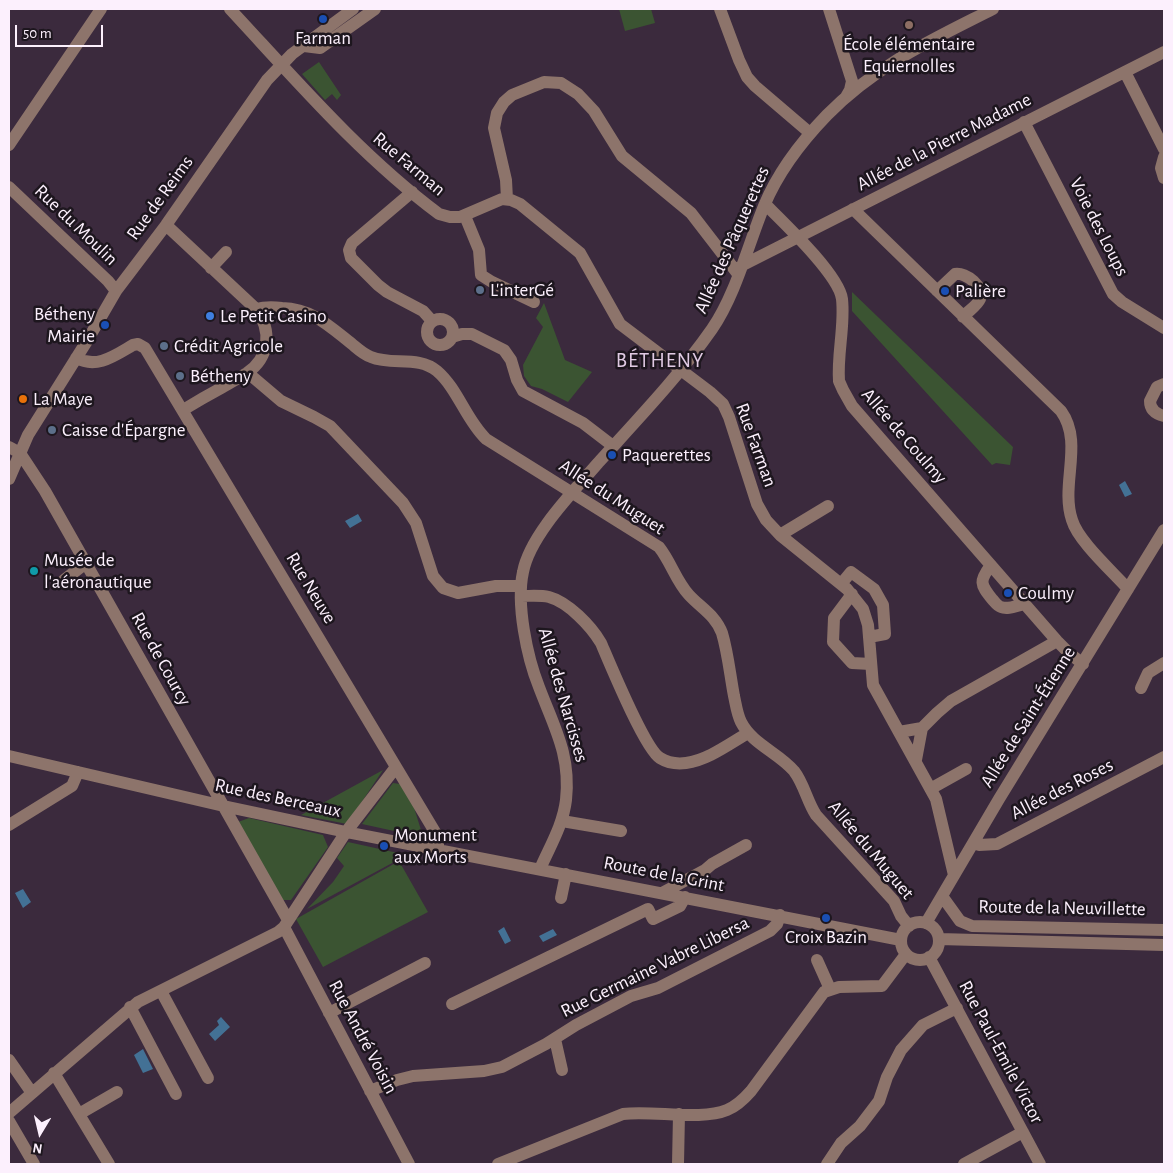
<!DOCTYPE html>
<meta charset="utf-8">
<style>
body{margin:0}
#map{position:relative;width:1173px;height:1173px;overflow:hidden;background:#3b2a3d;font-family:"Alegreya Sans",sans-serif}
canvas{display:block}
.frame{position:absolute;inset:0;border:10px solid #fcf0fd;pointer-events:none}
.north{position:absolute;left:15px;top:1108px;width:50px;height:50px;-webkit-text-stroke:4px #1d161e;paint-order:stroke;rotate:189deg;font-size:14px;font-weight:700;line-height:20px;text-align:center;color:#fcf0fd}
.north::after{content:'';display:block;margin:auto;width:18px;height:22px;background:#fcf0fd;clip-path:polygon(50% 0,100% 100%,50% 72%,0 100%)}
.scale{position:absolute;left:15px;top:25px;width:88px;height:22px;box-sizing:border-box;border:2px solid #fcf0fd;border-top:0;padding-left:6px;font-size:15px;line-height:18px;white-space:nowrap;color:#fcf0fd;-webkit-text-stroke:4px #1d161e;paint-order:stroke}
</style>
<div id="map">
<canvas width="1173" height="1173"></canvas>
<div class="frame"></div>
<div class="north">N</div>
<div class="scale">50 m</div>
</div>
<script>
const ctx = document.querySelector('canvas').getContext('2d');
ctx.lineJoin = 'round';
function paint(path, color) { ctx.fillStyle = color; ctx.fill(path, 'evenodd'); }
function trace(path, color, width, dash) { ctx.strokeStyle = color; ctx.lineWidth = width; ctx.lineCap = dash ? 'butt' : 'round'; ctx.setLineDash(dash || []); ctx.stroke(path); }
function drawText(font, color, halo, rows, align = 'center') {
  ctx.font = font + ' "Alegreya Sans",sans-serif'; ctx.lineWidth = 5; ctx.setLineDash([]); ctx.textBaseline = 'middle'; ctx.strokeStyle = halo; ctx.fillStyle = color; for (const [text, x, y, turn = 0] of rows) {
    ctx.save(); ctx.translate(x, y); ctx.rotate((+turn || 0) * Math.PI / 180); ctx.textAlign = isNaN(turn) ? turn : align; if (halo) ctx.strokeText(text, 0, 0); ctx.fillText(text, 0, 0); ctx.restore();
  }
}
const green = new Path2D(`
 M619,9H651L655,23L625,31Z
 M319,62L341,95L337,100L332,94L325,100L302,74Z
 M852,292L1013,447L1010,465L996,463L992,465L852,311Z
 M544,303L565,360L592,372L568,402L542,389L531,386L524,376L523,365L543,327L536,318Z
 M383,770L347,824L301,815Z
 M393,783L407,785L421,830L417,836L362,824Z
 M249,818L323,835L328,847L291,900H282L238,822Z
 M348,842L407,855L307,909L333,882L344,866L337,858Z
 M399,861L428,912L323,967L296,919Z`);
const water = new Path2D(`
 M1125,481L1132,494L1125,497L1119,485Z
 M358,514L362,521L350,528L345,521Z
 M23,889L31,902L23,908L15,893Z
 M504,927L511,941L505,944L498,931Z
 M553,929L557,935L543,942L539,936Z
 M221,1017L230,1027L215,1041L209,1034L219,1025L217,1021Z
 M143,1049L153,1069L143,1073L134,1055Z`);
const minor = new Path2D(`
 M230,9C296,80 360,155 439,214L450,217H460L502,199L511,200L520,204L580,253L620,324L710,392L723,404L729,417L757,504L766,520L780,535L847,589L863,609L868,625L873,685L936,799L954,875
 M720,9L739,60L747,77L755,86L810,133
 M829,9L852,81L850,90L846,97
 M304,46L320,48L375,9
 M1125,72L1164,149
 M1024,122L1113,294L1122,302L1164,328
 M9,145L101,9
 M1164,157L1161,168L1164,178
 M9,187L108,281L116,291
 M412,192L352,243L349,250L351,258L378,285L387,292L423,311L432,321
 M507,199L506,180L494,128L497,113L504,102L512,95L544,82L561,83L578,94L594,111L622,156L691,213L738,274
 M765,204C784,223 839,275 842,299C845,326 837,354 839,381L843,390L852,406L1057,641L1069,653L1083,664
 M853,209L1061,411C1084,443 1060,484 1072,520C1078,541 1113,572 1128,589
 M465,216L479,250L481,275L492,282L534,302
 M166,225L256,309C272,330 270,357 247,373C239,378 231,382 223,387C210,394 196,402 183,410
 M741,266L1164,52
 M211,268L226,252
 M937,291L955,274C966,272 985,287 980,299C977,306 968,311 963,317
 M256,309C264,307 273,307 282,308C313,309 329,326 352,344C358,349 363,354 371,357C392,366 418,355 437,371C458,389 466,420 486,439L659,547C671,562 676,581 689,595C701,608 716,616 722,633C728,653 730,675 734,696C736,705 737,714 741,722C752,744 779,753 794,771C804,784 807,801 816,815L894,901L901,916L909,926
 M427 332a13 13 0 1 1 26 0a13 13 0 1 1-26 0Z
 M452,337L462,334H472L504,350L511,360L517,380L523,391L583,423L613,446
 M76,358C97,369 114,356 133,345L138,344L145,348L438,837V850
 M248,373L281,401L314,417L330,426L403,503L416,523L433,576L443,588L458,593L496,586H521
 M1164,384L1157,387L1150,401C1150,410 1156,414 1164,416
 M9,447L20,453L45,491L288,920
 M9,479L28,435L87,341L116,291L166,225L267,80L292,54L353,9
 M780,535L828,506
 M991,565C979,581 980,584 992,599C995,602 997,606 1001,607C1008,610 1018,605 1025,604
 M64,580L86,563
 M841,584L851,572L874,589L883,605L885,634L869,637
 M852,594L834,618L833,642L852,663L871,664
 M522,596C531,596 540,595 549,597C568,602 591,626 601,643C610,664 645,749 660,758C668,763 678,764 686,763C708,760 729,744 748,733
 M1141,688L1148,673L1164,663
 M922,728L937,713L951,701L1057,641
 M899,732L922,728L916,760
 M9,756L228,807L346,832L901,940
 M932,788L966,769
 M562,821L621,831
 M9,825L72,786L78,772
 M974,843L979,845L997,844L1164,757
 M540,869C550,846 563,825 566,800C571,755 554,727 539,687C527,657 516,604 523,572C530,535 574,491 598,463C636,421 680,375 712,329C736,294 748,245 764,206C778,172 801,142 827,115C876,65 932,40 993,9
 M662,893L705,870L712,864L746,845
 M942,896L960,921L972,926L1164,930
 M561,898L566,874
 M901 941a19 19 0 1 1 38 0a19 19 0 1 1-38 0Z
 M926,923L999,799L1164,530
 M284,927L409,1164
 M939,939L1164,945
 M929,957L1040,1164
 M817,960L830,989
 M161,991L208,1078
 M452,1004L648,909L653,919L680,906L685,897
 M130,1007L176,1094
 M329,1013L425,963
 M555,1039L562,1070
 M9,1060L32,1093
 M54,1073L109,1164
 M370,1091L397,1080L413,1076L484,1071L502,1067L546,1044L576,1025L631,996L658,988L770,931L777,924L780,915
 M9,1113L138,1002L278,932L284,927L346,832L396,767
 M79,1114L117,1092
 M9,1121L34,1164
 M498,1164L623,1114C652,1110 701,1121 727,1110C737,1106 744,1099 751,1091L824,992L839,987L882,986L906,954
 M678,1164L679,1114
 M827,1164L841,1143L860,1126L879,1101L887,1077L901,1050L923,1025L957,1008
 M964,1164L1023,1132`);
const markers = [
 [323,19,5,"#1a4fb4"],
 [909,25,5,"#8d6e63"],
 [480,290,5,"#5c6f8a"],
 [945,291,5,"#1a4fb4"],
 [210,316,5,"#3f7fe0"],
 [105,325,5,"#1a4fb4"],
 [164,346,5,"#5c6f8a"],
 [180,376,5,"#5c6f8a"],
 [23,399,5,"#e8710a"],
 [52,430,5,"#5c6f8a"],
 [612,455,5,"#1a4fb4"],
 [34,571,5,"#0f9aa8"],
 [1008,593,5,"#1a4fb4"],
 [384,846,5,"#1a4fb4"],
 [826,918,5,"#1a4fb4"]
];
const poiNames = [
 ["Farman",323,38,"center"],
 ["École élémentaire",909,44,"center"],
 ["Equiernolles",909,66,"center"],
 ["L'interGé",490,290],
 ["Palière",955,291],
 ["Bétheny",95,314,"right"],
 ["Mairie",95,336,"right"],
 ["Le Petit Casino",220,316],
 ["Crédit Agricole",174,346],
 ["Bétheny",190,376],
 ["La Maye",33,399],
 ["Caisse d'Épargne",62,430],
 ["Paquerettes",622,455],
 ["Musée de",44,560],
 ["l'aéronautique",44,582],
 ["Coulmy",1018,593],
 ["Monument",394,835],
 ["aux Morts",394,857],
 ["Croix Bazin",826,937,"center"]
];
const streetNames = [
 ["Allée de la Pierre Madame",944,142,-27],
 ["Rue Farman",409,164,40],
 ["Rue de Reims",160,198,-54],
 ["Rue du Moulin",76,225,44],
 ["Voie des Loups",1099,227,63],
 ["Allée des Pâquerettes",732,240,-66],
 ["Allée de Coulmy",904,436,49],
 ["Rue Farman",756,445,70],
 ["Allée du Muguet",612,497,33],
 ["Rue Neuve",311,588,59],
 ["Rue de Courcy",161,659,61],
 ["Allée des Narcisses",563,695,74],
 ["Allée de Saint-Étienne",1028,717,-58],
 ["Allée des Roses",1062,789,-27],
 ["Rue des Berceaux",278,798,12],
 ["Allée du Muguet",871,850,50],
 ["Route de la Grint",664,874,11],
 ["Route de la Neuvillette",1062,908,1],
 ["Rue Germaine Vabre Libersa",655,967,-26],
 ["Rue André Voisin",363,1037,62],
 ["Rue Paul-Emile Victor",1001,1052,62]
];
const quarterNames = [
 ["BÉTHENY",660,361]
];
paint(green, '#3b5432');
paint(water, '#437195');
trace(minor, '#8d746b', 12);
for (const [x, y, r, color] of markers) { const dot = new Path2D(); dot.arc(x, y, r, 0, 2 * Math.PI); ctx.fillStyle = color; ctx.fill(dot); trace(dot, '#1d161e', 2); }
drawText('19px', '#fcf0fd', '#1d161e', poiNames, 'left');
drawText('19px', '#fcf0fd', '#1d161e', streetNames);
ctx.letterSpacing = '1px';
drawText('21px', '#e0cae3', '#1d161e', quarterNames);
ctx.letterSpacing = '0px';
</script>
